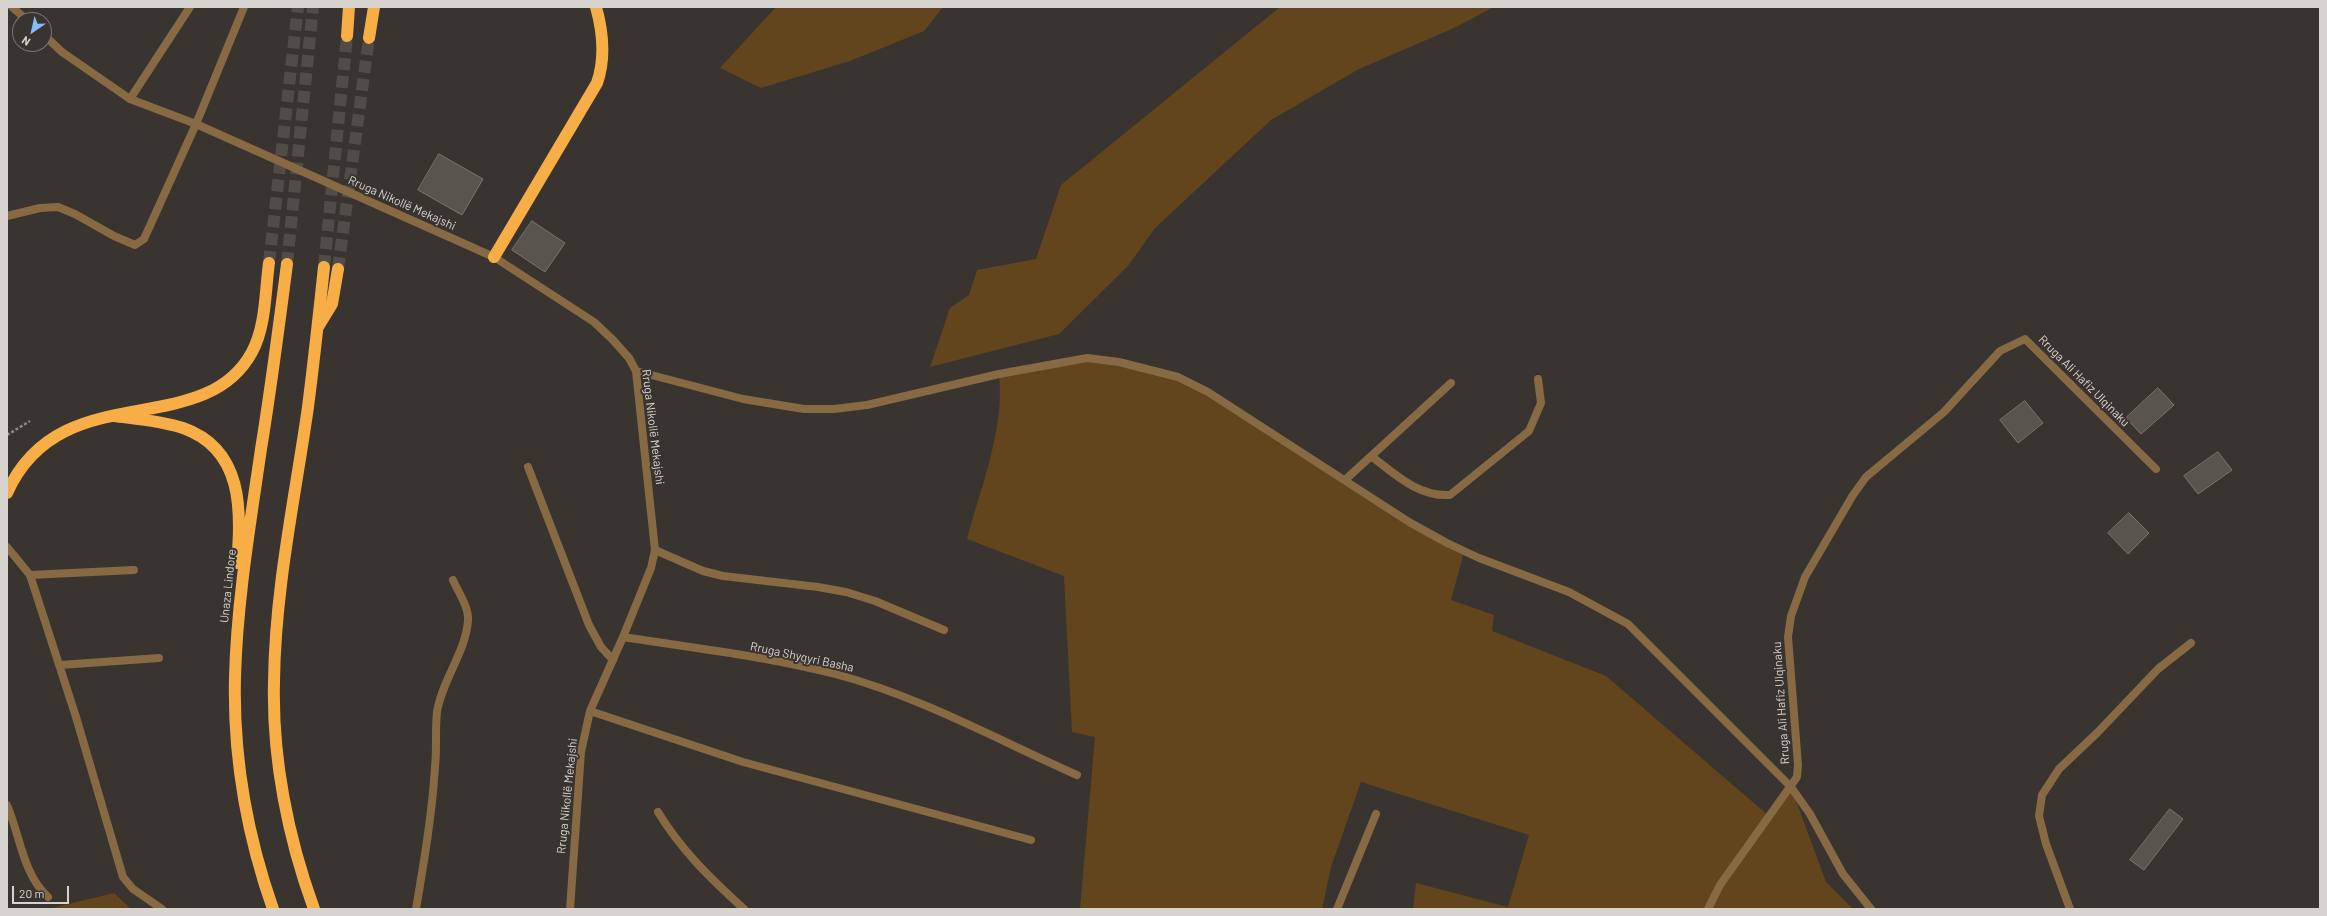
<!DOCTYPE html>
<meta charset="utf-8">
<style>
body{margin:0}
#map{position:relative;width:2327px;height:916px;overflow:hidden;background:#39342f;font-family:Barlow,sans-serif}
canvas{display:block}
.frame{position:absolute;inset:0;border:8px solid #d7d4d0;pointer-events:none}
.north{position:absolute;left:12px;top:12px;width:40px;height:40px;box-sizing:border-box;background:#39342f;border:1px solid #78746f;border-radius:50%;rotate:214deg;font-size:11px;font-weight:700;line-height:16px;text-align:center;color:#d7d4d0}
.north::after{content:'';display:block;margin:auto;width:14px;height:18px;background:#83bcfb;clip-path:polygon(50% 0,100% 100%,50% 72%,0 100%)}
.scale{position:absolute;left:12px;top:886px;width:57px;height:18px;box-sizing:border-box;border:2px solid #d7d4d0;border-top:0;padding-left:5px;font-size:12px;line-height:14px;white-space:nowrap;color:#d7d4d0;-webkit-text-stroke:3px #39342f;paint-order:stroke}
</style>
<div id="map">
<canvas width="2327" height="916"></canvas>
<div class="frame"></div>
<div class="north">N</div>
<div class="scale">20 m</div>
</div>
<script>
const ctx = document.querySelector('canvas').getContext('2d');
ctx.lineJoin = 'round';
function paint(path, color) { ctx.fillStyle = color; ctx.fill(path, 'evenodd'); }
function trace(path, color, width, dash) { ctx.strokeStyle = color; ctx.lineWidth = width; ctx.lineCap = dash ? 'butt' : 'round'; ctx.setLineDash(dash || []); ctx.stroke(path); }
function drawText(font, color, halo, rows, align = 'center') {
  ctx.font = font + ' Barlow,sans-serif'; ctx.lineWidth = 4; ctx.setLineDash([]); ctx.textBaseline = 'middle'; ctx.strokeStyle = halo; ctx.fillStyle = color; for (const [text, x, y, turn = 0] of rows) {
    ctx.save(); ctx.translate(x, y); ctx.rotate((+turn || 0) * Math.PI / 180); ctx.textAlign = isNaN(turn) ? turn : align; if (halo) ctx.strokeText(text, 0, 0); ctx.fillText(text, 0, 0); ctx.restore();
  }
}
const green = new Path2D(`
 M776,7H943L924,31L850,61L761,88L720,68Z
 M1280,7H1494L1454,28L1359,69L1271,120L1155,228L1128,266L1059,334L930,367L950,308L969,295L977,270L1036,259L1061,185Z
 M1087,358L1178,377L1464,552L1451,600L1494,615L1492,631L1606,676L1769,816L1791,787L1826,882L1853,909H1413L1416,883L1508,907L1529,835L1361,782L1331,867L1322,909H1080L1095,737L1072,732L1064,576L967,539C981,486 1005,429 999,374Z
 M114,893L131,909H48Z`);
const building = new Path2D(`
 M439,154L483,179L462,215L418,190Z
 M532,221L565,243L545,272L512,250Z
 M2158,388L2174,405L2141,434L2126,418Z
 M2025,401L2043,423L2018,443L2000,420Z
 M2218,452L2232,470L2198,494L2184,476Z
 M2129,513L2149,533L2128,554L2108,533Z
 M2170,809L2183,819L2144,870L2130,860Z`);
const highwayTunnel = new Path2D(`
 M269,263L298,7
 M287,264L313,7
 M324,267L347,36
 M338,269L369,38`);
const path = new Path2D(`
 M7,435L30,421`);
const lane = new Path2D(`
 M130,99L190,7
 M7,216L40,208L58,207L75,214L114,236L135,245L144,239L196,124
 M528,467L589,625L601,647L613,660
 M655,550L703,571L723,576L818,587L846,592L875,601L944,630
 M30,575L134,570
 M60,665L159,658
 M7,805C20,835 23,875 48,897
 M416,909C424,862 432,815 435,767C437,749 435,730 437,712C442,680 466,652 468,620C469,607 458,592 453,580
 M2070,909L2046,844L2039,816L2042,795L2059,769L2098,732L2158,669L2191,643`);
const street = new Path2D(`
 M12,7L27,20
 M44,35L62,52L130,99L196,124L494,257L594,322L613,340L629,358L636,371L655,550L651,568L623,637L590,711L581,752L570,909
 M196,124L244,7
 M636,371L743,399L804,409H834L867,405L999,374L1087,358L1119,362L1178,377L1208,392L1409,522L1447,543L1479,558L1569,592L1628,624L1791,787L1810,814L1843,874L1871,909
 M1371,456C1395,474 1418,497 1450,495L1529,431L1541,403L1538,379
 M1345,480L1451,383
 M7,547L30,575L76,717L123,877L133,889L162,909
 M623,637C693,648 766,656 835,674C919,696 998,740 1077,775
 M590,711L743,762L1031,840
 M658,812C681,850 711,879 744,909
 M1337,909L1376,814
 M1708,909L1720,885L1797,777L1798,765L1788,637L1791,616L1805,577L1853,495L1866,477L1944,412L2000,351L2025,339L2156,469`);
const highway = new Path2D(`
 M347,36L349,7
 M369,38L374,7
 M494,257L597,83C606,57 603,32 596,7
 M318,327L332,304L338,269
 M114,416C137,419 162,421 183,428C243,449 242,511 237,563
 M7,493C60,374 203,443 252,352C266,326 265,292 269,263
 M273,909C247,835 233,756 235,677C237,601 250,525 261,449C271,388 279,326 287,264
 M314,909C288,838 272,758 274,682C275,589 295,498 308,407C314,360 319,314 324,267`);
const streetNames = [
 ["Rruga Nikollë Mekajshi",402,203,24],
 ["Rruga Ali Hafiz Ulqinaku",2084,381,45],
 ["Rruga Nikollë Mekajshi",653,427,83],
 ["Unaza Lindore",228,586,-84],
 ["Rruga Shyqyri Basha",802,657,12],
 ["Rruga Ali Hafiz Ulqinaku",1781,703,-94],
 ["Rruga Nikollë Mekajshi",567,796,-84]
];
paint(green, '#63451d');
paint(building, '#59544e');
trace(building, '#7a756f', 1);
trace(highwayTunnel, '#514c47', 12, [12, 6]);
trace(path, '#8c8883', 2.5, [3, 2]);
trace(lane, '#876944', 8);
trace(street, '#876944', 8);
trace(highway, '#f7ae47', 12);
drawText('12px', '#d7d4d0', '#39342f', streetNames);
</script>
